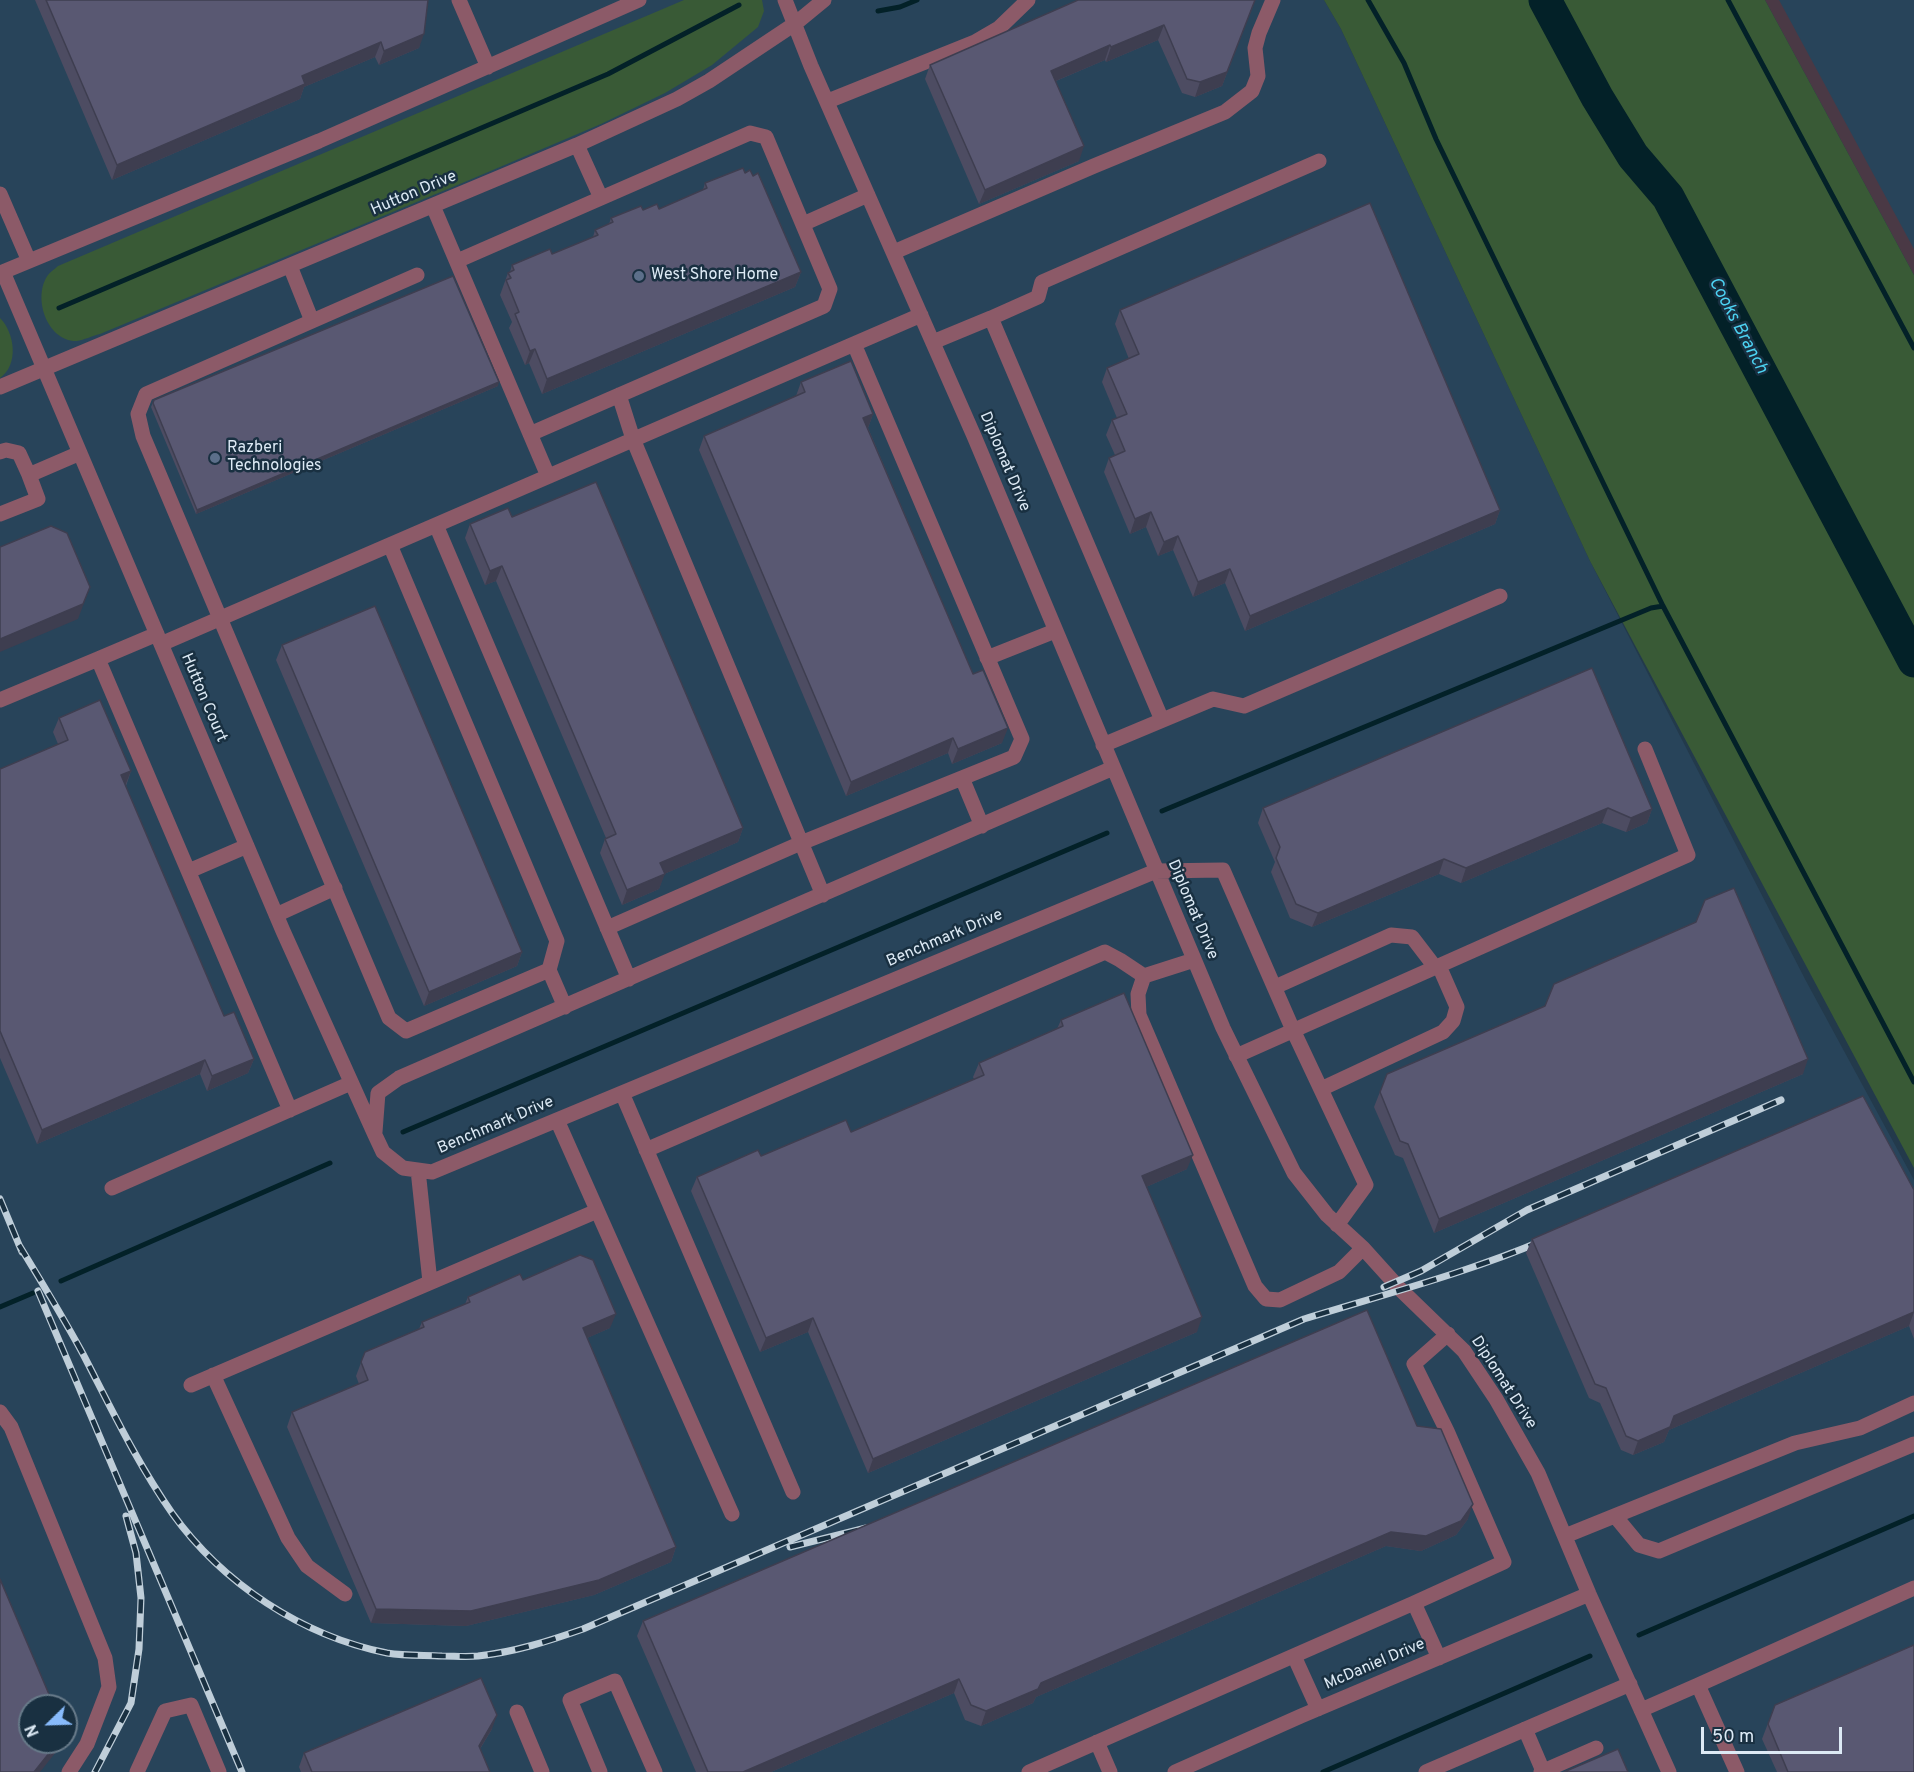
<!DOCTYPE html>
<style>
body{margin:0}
#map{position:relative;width:1914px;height:1772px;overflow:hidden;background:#233a4b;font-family:Overpass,sans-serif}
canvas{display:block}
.north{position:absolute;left:18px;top:1694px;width:60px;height:60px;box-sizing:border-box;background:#193041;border:2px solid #677a89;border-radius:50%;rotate:247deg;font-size:16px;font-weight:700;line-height:24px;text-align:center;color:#ddeaf5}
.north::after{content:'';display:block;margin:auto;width:21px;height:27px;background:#88bbfc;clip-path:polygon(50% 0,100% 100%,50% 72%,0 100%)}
.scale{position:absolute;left:1701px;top:1727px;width:141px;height:27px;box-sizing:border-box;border:3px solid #ddeaf5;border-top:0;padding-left:8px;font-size:18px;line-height:21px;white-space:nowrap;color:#ddeaf5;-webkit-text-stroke:4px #193041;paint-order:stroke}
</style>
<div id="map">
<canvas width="1914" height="1772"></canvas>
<div class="north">N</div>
<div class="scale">50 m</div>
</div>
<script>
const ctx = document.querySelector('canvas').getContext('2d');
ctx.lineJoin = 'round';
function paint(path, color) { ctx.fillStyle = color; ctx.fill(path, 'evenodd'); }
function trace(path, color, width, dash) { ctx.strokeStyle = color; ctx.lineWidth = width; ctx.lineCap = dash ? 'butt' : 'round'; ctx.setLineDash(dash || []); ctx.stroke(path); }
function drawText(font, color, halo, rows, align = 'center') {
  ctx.font = font + ' Overpass,sans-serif'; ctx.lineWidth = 5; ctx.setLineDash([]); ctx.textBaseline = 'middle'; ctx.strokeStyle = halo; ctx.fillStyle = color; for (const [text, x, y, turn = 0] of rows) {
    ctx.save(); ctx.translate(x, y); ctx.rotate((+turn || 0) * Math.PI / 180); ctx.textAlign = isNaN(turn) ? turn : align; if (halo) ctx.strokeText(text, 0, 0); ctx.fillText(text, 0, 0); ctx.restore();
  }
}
const commercial = new Path2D(`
 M1765,0H1914V275Z`);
const built = new Path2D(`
 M0,0H1324L1341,29L1590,561L1806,981L1914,1180V1772H0ZM30,1706H66V1742H30Z
 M1779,0H1914V249Z`);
const green = new Path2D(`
 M684,0H762L764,11L758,27L712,65L665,93L601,124L467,181L100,334C92,336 84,340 77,341C47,342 32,297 48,275C50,272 55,269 58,266Z
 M1324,0H1765L1914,275V1168L1590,561L1341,29Z
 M0,318C15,333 19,365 0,378Z`);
const stream = new Path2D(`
 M1368,0L1404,63L1436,139L1663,606L1914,1082
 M1728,0L1914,348
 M878,11L900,7L917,0
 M59,308L608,74L739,5
 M1162,811L1651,608L1663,606
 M403,1132L1107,833
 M61,1281L330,1163
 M0,1307L33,1293
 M1639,1635L1914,1516
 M1323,1772L1590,1656`);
const river = new Path2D(`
 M1545,0L1597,97L1633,156L1668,197L1914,661`);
const minor = new Path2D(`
 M459,0L488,67
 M785,0L811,66L974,436L1223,1028L1294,1173L1327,1215L1363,1248L1400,1289L1464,1351L1496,1399L1538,1473L1589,1594L1669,1772
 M828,101L975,42L999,28L1028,0
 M577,145L601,198
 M0,194L29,261
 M433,206L548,476
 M803,224L868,195
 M894,252L1094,166L1225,112L1252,91L1258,76L1255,48L1259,33L1273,0
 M457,261L750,133L766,137L830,289L824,306L530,434
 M290,266L312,321
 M3,272L283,931L375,1135L383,1152L403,1168L432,1172L1156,871L1223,870L1293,1030L1366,1185L1337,1225
 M0,273L319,141L639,0
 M933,342L991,318
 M0,387L577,145L677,99L709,81L796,23L824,0
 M619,395L633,439L823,895
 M0,452L6,450L19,453L29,475
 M0,514L38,499L29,475L80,453
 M436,525L629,979
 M390,545L557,941L549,970L406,1031L389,1018L143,436L138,414L146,394L417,275
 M157,634L98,659L290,1110
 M161,644L921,315
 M987,658L1055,631
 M0,700L98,659
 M1162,720L991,318L1038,297L1042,282L1319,161
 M1103,745L1213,699L1244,706L1500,596
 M962,778L982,826
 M189,871L247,846
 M276,915L335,888
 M607,928L801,843L1014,757L1022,739L854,344
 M549,970L565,1007
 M1144,976L1138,994L1139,1015L1255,1286L1266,1299L1280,1300L1339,1272L1363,1248
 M1275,987L1391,935L1412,937L1435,967
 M1236,1056L1688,855L1645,749
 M1321,1089L1443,1032L1453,1021L1457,1007L1439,966
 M622,1093L793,1492
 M557,1120L732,1514
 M375,1132L378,1093L399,1078L1113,768
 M646,1150L1105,952L1120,960L1144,976L1194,960
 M418,1170L430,1282
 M112,1188L351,1083
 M213,1375L288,1538L307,1566L345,1594
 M191,1385L597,1211
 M0,1412L11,1427L105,1658L109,1687L87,1744L69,1772
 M1615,1516L1639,1545L1659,1551L1914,1444
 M1565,1536L1795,1443L1860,1428L1914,1403
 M1294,1656L1318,1709
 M1439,1658L1414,1603L1504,1562L1447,1431L1414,1364L1448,1334
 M1698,1685L1914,1588
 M1641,1710L1698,1685L1737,1772
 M517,1712L542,1772
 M1525,1729L1543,1771
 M1097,1742L1110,1772
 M137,1772L165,1711L191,1705L219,1772
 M600,1772L570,1700L615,1681L655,1772
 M1029,1772L1414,1603
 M1175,1772L1301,1716L1589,1594
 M1426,1772L1630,1684
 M1541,1772L1596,1748`);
const rail = new Path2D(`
 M0,1199L22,1252
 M19,1245C41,1281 63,1317 83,1354C111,1408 137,1463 172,1513C222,1583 302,1636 387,1653C405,1656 424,1655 442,1656C454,1656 466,1657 478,1656C515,1652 549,1641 583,1629L1304,1319C1385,1294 1467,1273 1544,1240
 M1384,1287L1421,1271L1527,1210L1781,1100
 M38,1291L242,1772
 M790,1547L866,1528
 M95,1772L131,1703L139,1649L141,1598L136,1553L126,1516`);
const wall = new Path2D(`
 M35,0H428L419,48L379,65L375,57L304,87L300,99L112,180Z
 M1255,0L1222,86L1195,97L1182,93L1158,40L1106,62L1105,60L1056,81L1079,161L979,204L925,79L930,65Z
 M745,173L801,272L795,287L542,394L529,363L525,365L509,328L512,322L500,295L508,273L510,272L512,265L552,254L593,237L595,230L609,224L611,218L643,210L659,209L703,190L705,183Z
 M1120,310L1500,510L1495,524L1245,631L1225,583L1193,597L1173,550L1158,556L1146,527L1130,534L1104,472L1109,458L1115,455L1106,435L1112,420L1117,418L1102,382L1107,368L1129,359L1115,324Z
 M801,382L873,414L868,428L1002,743L952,764L948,753L846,796L699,450L704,436L796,396Z
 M498,386L196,514L151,407L154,400Z
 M512,517L743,828L738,842L664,874L659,889L622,905L600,853L605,839L606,838L496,581L485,585L465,538L470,524Z
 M282,645L522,952L517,966L424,1006L276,660Z
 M59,718L131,771L126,786L224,1016L254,1059L248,1073L207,1091L200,1074L37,1144L0,1058V769L58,744L53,732Z
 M1263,808L1652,809L1647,823L1626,832L1602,823L1461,883L1439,874L1312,927L1290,918L1271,872L1275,862L1258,823Z
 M1061,1020L1187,1169L1146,1187L1197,1332L868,1473L808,1332L760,1352L691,1191L697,1177L761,1156L851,1132L974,1079L973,1077L979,1063L1057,1029Z
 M1387,1074H1803L1434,1233L1403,1158L1395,1155L1374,1107Z
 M1914,1190V1339L1909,1326L1669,1430L1664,1442L1633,1455L1621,1450L1600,1403L1589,1398L1526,1253L1532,1239Z
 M523,1280L610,1328L587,1338L676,1547L671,1562L594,1595L466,1626L371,1623L287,1427L292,1412L359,1384L356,1376L365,1352L419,1329L422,1322L465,1304L468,1297Z
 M1417,1426L1468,1519L1456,1535L1421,1551L1386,1546L1036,1697L1033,1703L981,1726L965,1720L954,1693L771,1772H696L637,1636L643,1621Z
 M1775,1705L1914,1772H1777L1762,1739Z
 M492,1729L480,1749L490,1772H301L299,1767L304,1753Z`);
const shadedWall = new Path2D(`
 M1255,0L1222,86L1195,97L1200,82Z
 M1164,25L1158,40L1106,62L1111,47Z
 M424,34L419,48L379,65L384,51Z
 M381,42L375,57L304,87L300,99L112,180L117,165L302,76Z
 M1110,45L1105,60L1046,85L1051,71Z
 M1084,146L1079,161L979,204L985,190Z
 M801,272L795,287L542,394L547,379Z
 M535,349L529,363L525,365L530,351Z
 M499,382L498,386L196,514L197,510Z
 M873,414L868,428L858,433L863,418Z
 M1500,510L1495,524L1245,631L1250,616Z
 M1151,512L1146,527L1130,534L1135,519Z
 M1178,536L1173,550L1158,556L1164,542Z
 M502,566L496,581L485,585L490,571Z
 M1230,569L1225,583L1193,597L1198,582Z
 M90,587L78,619L0,652V639Z
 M1008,728L1002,743L952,764L958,749Z
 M953,738L948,753L846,796L851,782Z
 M131,771L125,786L121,775Z
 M1608,808L1602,823L1461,883L1466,868Z
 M1652,809L1647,823L1626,832L1631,818Z
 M743,828L738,842L655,878L660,863Z
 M1444,859L1439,874L1312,927L1318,913Z
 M665,874L659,889L622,905L627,890Z
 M522,952L517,966L424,1006L429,992Z
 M254,1059L248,1073L207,1091L212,1076Z
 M1808,1059L1803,1074L1434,1233L1439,1219Z
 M205,1060L200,1074L37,1144L42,1130Z
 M1193,1155L1187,1169L1137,1191L1142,1176Z
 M1914,1312L1909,1326L1669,1430L1664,1442L1633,1455L1638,1441L1674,1416Z
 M616,1314L610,1328L578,1342L583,1328Z
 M1202,1317L1197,1332L868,1473L873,1459Z
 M813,1318L808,1332L760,1352L766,1338Z
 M1473,1504L1468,1519L1456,1535L1421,1551L1386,1546L1036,1697L1033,1703L981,1726L986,1711L1041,1683L1391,1532Z
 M676,1547L671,1562L594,1595L466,1626L371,1623L376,1609Z
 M959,1679L954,1693L771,1772H743Z
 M497,1715L492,1729L473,1760L479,1746Z
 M58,1742H62L60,1747L40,1772H34Z`);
const building = new Path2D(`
 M46,0H428L424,34L384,51L381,42L302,76L305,84L117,165Z
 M1078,0H1255L1227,72L1200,82L1187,79L1164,25L1111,47L1110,45L1051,71L1084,146L985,190L930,65Z
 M743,168L745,173L750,170L753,176L758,173L801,272L547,379L535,349L530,351L515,314L519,312L506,280L511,278L508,273L514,270L512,265L550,249L552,254L598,235L595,230L613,222L611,218L641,206L643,210L657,204L659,209L707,188L705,183Z
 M1370,203L1500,510L1250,616L1230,569L1198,582L1178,536L1164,542L1151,512L1135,519L1109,458L1125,451L1112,420L1127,414L1107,368L1139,354L1120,310Z
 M453,276L499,382L197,510L153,403L154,400Z
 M851,361L873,414L863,418L973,674L983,670L1008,728L958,749L953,738L851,782L704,436L805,392L801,382Z
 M596,482L743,828L660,863L665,874L627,890L605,839L616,834L502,566L490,571L470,524L508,508L512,517Z
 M51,526L67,533L90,587L83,604L0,639V547Z
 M375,606L522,952L429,992L282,645Z
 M1592,668L1652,809L1631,818L1608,808L1466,868L1444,859L1318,913L1296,904L1276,858L1280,847L1263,808Z
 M100,700L131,771L121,775L224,1016L234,1012L254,1059L212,1076L205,1060L42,1130L0,1031V769L68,740L59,718Z
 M1734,888L1808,1059L1439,1219L1408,1144L1400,1141L1380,1092L1387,1074L1545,1006L1554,984L1696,922L1705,900Z
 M1124,993L1193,1155L1142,1176L1202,1317L873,1459L813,1318L766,1338L697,1177L758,1150L761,1156L846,1120L851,1132L984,1075L979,1063L1063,1026L1061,1020Z
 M1863,1096L1914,1190V1312L1674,1416L1670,1427L1638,1441L1626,1436L1606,1388L1595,1384L1532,1239Z
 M580,1255L593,1260L616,1314L583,1328L676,1547L599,1580L471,1611L376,1609L292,1412L368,1380L361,1362L365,1352L424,1327L422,1322L470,1302L468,1297L520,1274L523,1280Z
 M1367,1310L1417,1426L1441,1429L1473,1504L1461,1521L1426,1536L1391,1532L1041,1683L1038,1689L986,1711L971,1705L959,1679L743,1772H708L643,1621Z
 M0,1579L54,1706H30V1742H58L34,1772H0Z
 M1914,1645V1772H1788L1768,1724L1775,1705Z
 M481,1678L497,1715L479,1746L490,1772H312L304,1753Z
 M1618,1749L1628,1772H1564Z`);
const markers = [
 [639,276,6,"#5c6f8a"],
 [215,458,6,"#5c6f8a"]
];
const streetNames = [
 ["Hutton Drive",414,194,-23],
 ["Diplomat Drive",1004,462,67],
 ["Hutton Court",203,698,67],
 ["Diplomat Drive",1192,910,67],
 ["Benchmark Drive",945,939,-23],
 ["Benchmark Drive",496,1126,-23],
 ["Diplomat Drive",1503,1383,57],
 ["McDaniel Drive",1375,1665,-23]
];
const poiNames = [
 ["West Shore Home",651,276],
 ["Razberi",227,449],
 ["Technologies",227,467]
];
const waterNames = [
 ["Cooks Branch",1737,326,62]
];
paint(commercial, '#4a3945');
paint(built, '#28445a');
paint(green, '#395a36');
trace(stream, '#032128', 5);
trace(river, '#032128', 33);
trace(minor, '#8c5a68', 15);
trace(rail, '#bfced9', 7);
trace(rail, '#193041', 4.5, [14]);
paint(wall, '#4d4c62');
paint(shadedWall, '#3e3e50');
paint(building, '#595872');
trace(building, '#3e3e50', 1.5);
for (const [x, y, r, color] of markers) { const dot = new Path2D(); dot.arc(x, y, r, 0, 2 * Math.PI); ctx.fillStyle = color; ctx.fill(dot); trace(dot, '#193041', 2); }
drawText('16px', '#ddeaf5', '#193041', streetNames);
drawText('16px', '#ddeaf5', '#193041', poiNames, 'left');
drawText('italic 18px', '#4cd3f3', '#193041', waterNames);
</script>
